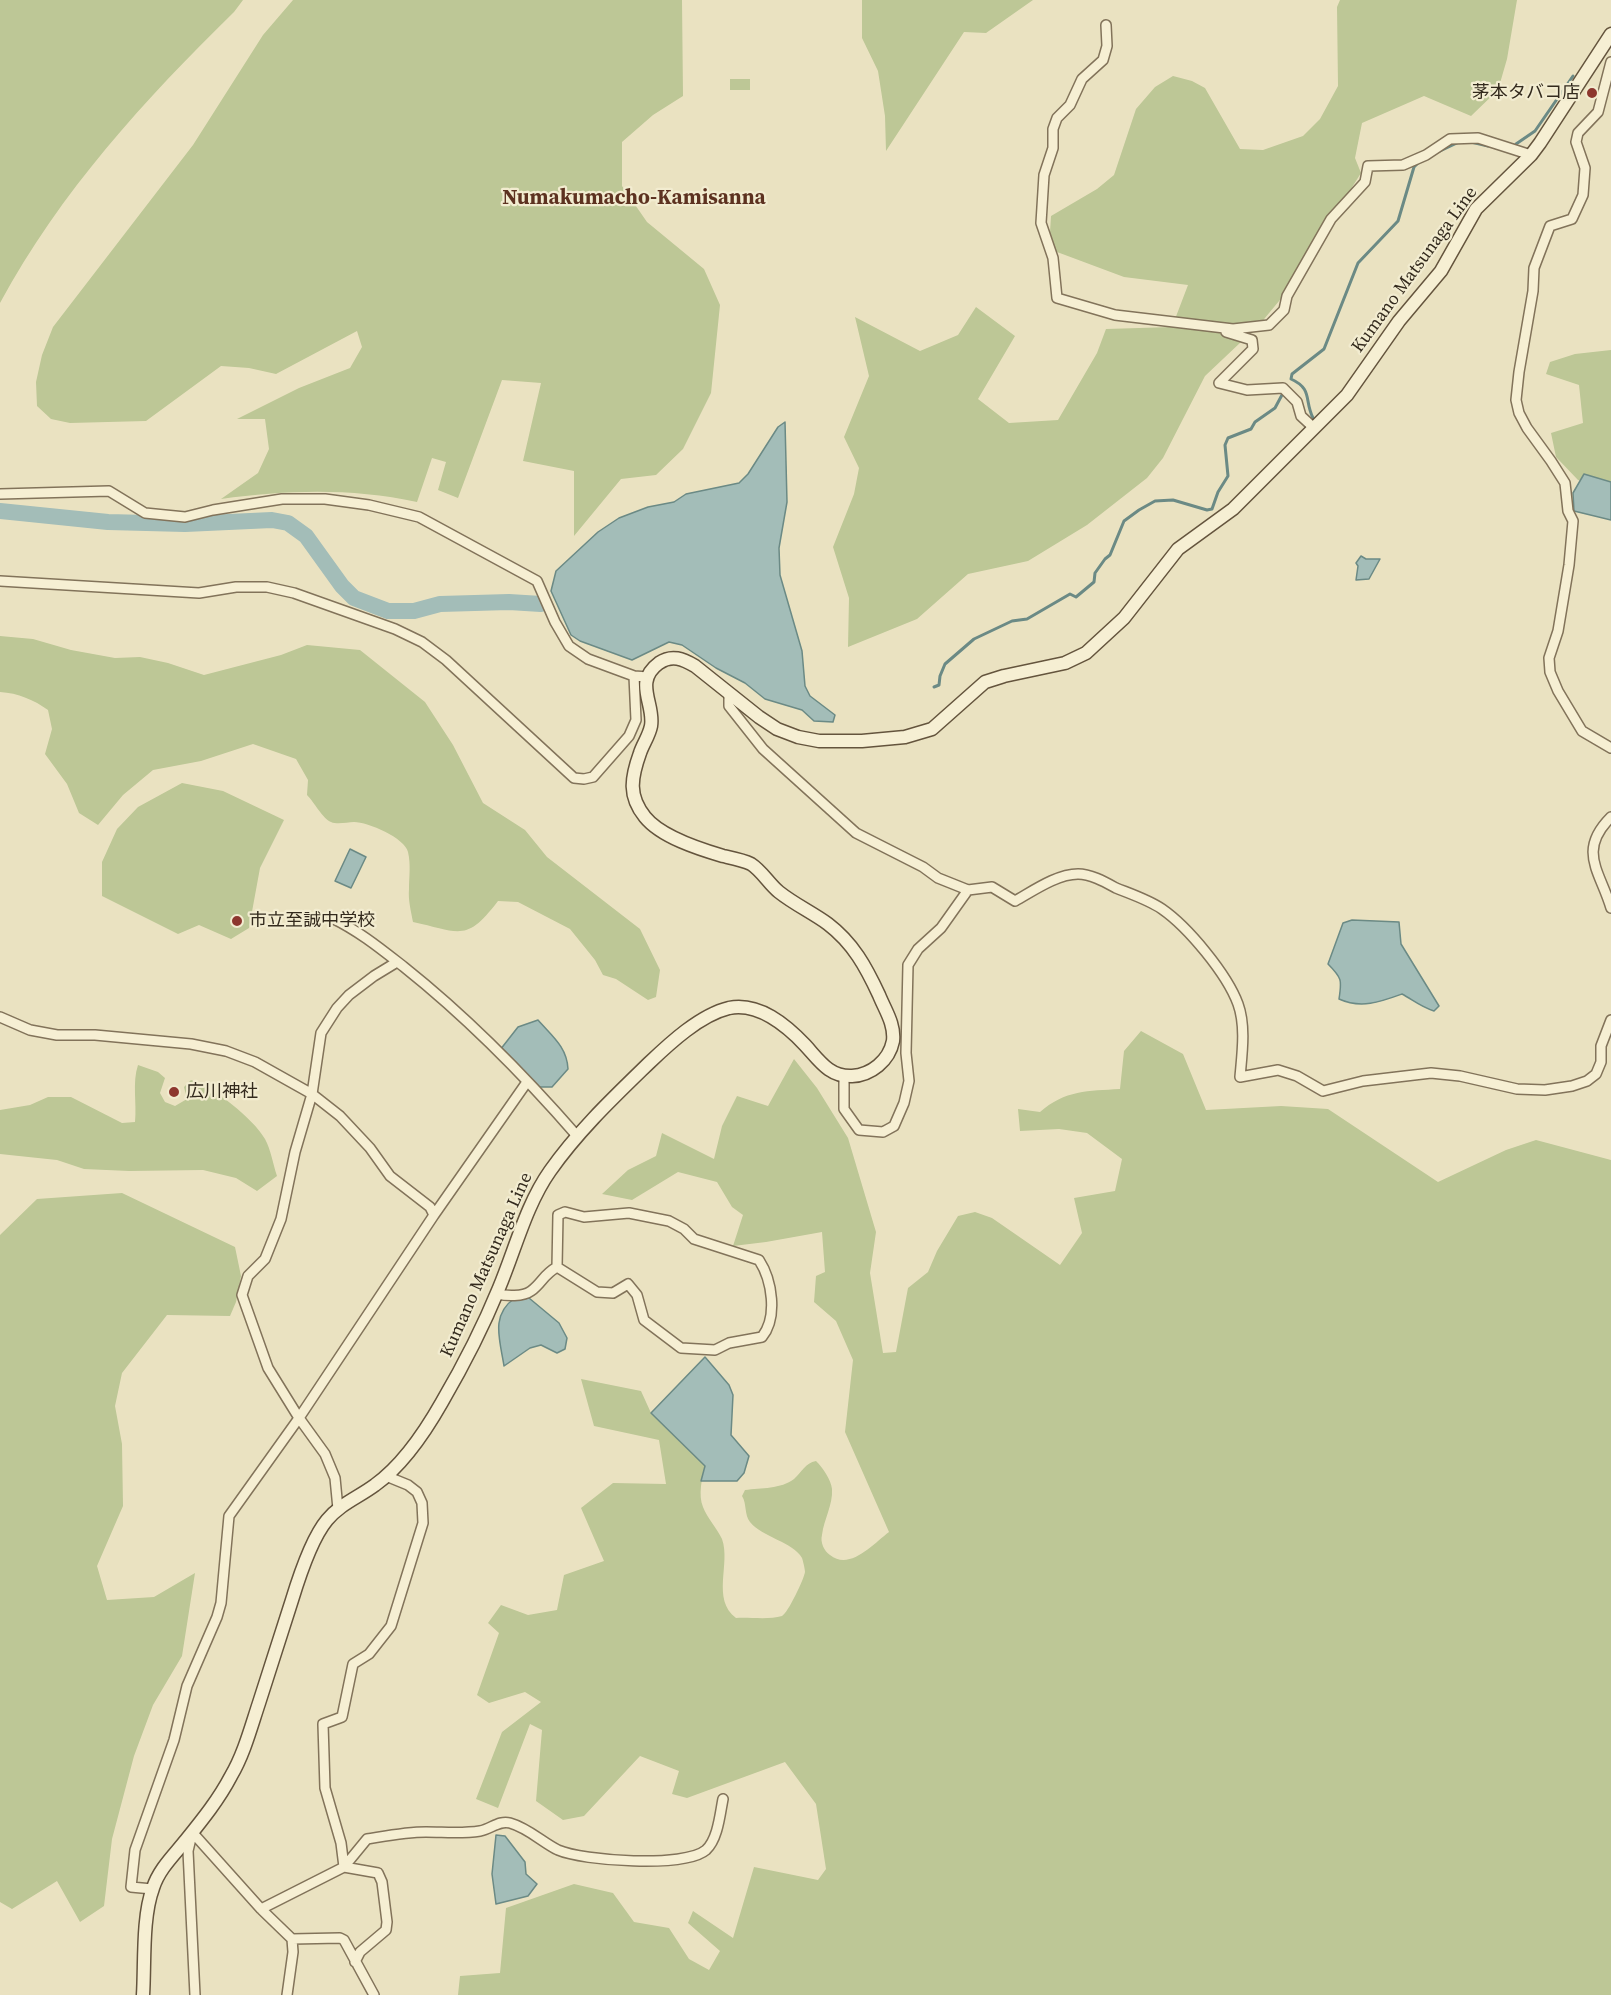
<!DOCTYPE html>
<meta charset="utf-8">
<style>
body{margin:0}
canvas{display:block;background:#eae2c1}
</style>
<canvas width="1611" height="1995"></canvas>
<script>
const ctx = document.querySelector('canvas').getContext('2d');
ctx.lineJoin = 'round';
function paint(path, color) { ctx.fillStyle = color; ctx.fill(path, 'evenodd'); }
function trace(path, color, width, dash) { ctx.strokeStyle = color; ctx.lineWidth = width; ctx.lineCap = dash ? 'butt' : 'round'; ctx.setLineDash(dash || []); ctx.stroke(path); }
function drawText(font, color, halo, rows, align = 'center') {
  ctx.font = font + ' "Source Serif 4","Noto Sans JP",serif'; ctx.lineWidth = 4.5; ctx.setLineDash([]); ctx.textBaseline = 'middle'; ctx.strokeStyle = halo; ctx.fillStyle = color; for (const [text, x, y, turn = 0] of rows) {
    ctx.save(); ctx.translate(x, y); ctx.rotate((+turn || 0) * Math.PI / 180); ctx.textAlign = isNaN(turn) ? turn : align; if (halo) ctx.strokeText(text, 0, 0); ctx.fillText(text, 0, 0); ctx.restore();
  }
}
const green = new Path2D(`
 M0,0H243L234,12C145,99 60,192 0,303Z
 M293,0H682L683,96L653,115L622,142V186L647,222L704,269L720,305L711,393L683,449L656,475L621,479L574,536V471L523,461L541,383L502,380L458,498L438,490L446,462L432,458L417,502C351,488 288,490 221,499L258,473L269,449L265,419H237L299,388L350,368L362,347L357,331L276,374L249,368L221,366L146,421L70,423L51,419L37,406L36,382L42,355L53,327L193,145L263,35Z
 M862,0H1033L986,33L964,32L886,151L885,116L878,71L862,38Z
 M1340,0H1517L1507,59L1498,90L1471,116L1424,96L1362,123L1355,158L1361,173L1284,295L1260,324L1205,376L1163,458L1147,478L1087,525L1028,561L968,574L917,619L848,647L849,598L833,547L854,494L859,468L844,437L869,376L855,317L920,351L958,335L976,307L1015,336L978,399L1009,423L1058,420L1097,353L1106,329L1172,327L1188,285L1124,277L1049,249L1051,216L1097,189L1114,175L1136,109L1155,87L1173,76L1192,81L1205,88L1240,149L1263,150L1303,136L1320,119L1338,86L1337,7Z
 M730,79H750V90H730Z
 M1611,350V490L1578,480L1556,457L1551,433L1583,423L1579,385L1546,374L1550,362L1575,354Z
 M0,636L33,639L71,650L115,658L140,657L168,663L204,675L281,655L307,645L360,650L425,702L453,745L483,803L525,830L547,857L640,929L660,970L656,997L648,1000L616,979L603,975L595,960L570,929L518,902L498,901C466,943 460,932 413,922C411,911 408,900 409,889C409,877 411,865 408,852C405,838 368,822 354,822C347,822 338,825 331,822C323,819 314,802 307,795L308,780L296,759L253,744L201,761L153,770L123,795L98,825L79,813L67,784L45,754L52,729L48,710C34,700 18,693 0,692Z
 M182,783L223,791L284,820L260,868L249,928L231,939L199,925L178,934L102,896V862L117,829L138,807Z
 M1141,1031L1183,1054L1206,1110L1281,1106L1328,1109L1438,1182L1506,1150L1536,1140L1611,1160V1995H458L460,1976L500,1973L506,1908L574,1884L613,1893L634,1922L669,1928L689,1959L709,1970L720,1951L688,1923L693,1911L733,1938L754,1867L818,1880L826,1869L816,1804L785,1762L687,1798L672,1794L679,1771L640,1756L584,1816L563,1820L536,1801L542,1730L530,1724L498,1808L476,1799L502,1732L541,1702L525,1692L489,1703L477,1695L499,1633L488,1623L501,1605L528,1615L557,1610L564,1575L604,1561L581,1508L613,1483L666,1484L659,1440L594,1426L581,1379L641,1391L651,1413L705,1466C702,1478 698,1495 703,1507C707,1518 717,1528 722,1539C731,1564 711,1599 736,1618C749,1617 769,1620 782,1616C788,1613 804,1579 805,1572C805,1569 803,1561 802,1558C793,1542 762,1537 750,1522C744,1514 747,1504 742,1496L745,1490C761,1488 781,1489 794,1479C802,1472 805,1463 816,1461C823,1468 831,1480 832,1489C833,1505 824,1519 822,1535C820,1542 824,1551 830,1555C850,1571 873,1544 889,1532L845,1432L853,1360L836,1321L814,1302L816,1276L825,1272L822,1232L766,1242L733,1246L743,1215L732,1207L717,1182L678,1172L632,1200L602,1194L628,1170L656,1156L662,1133L714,1159L722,1126L737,1096L768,1106L794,1059L817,1088L848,1138L876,1232L870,1273L883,1353L896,1352L908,1288L928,1272L937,1251L958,1216L975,1212L992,1218L1060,1265L1082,1233L1074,1198L1115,1191L1122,1159L1087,1133L1059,1129L1020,1131L1018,1109L1040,1112C1065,1090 1088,1091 1120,1089L1124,1051Z
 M138,1065L158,1072L165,1078L160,1093L165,1102L175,1106L187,1099L184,1087L191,1080C213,1087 253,1118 265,1139C271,1150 273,1164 277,1176L257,1191L236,1178L203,1170L129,1171L84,1169L57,1160L0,1154V1110L30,1105L48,1097H71L122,1123L135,1122C137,1103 132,1083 138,1065Z
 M122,1193L235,1247L241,1276L236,1302L230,1316L167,1315L122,1373L115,1406L122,1444L123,1506L97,1566L107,1600L154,1597L195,1573L182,1656L153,1705L134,1756L112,1839L104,1906L80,1922L57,1881L12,1909L0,1902V1235L37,1199Z`);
const water = new Path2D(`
 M785,422L787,502L779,548L780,575L802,651L805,686L810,696L835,715L833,722L814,721L802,710L765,699L745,683L716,668L682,645L669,642L632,660L580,641L571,635L551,591L556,571L598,532L619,518L648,507L674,502L686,494L739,483L748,474L778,427Z
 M1584,474L1611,482V520L1574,511L1573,493Z
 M1361,556L1366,559H1380L1369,579L1356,580L1358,566L1356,563Z
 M350,849L366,857L351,888L335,881Z
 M1352,920L1399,922L1401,944L1439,1006L1434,1011C1421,1007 1413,1000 1402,994C1380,1002 1361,1009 1339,999C1342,980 1342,978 1328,964L1343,923Z
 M538,1020C552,1036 567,1047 568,1069L552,1087H539L500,1050L518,1027Z
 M515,1298H529L559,1323L567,1338L565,1349L557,1353L541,1345L530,1348L504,1366C500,1340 490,1315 515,1298Z
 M705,1357L729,1385L733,1395L731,1435L749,1456L744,1473L737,1481H701L705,1466L651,1413Z
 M496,1835L505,1836L525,1862L526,1874L537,1884L528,1896L496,1904L492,1874Z`);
const stream = new Path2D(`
 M1471,142L1488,146
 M1516,144L1535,131L1573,76
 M1440,151L1459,142
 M1313,418C1304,400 1313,389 1291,379L1292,374L1324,349L1358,263L1398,221L1414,167L1419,162
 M934,687L939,685L940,676L945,664L974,639L1012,621L1027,619L1070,594L1076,597L1094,582L1095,573L1105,559L1110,555L1124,521L1139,510L1155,501L1173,500L1207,510L1212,509L1218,492L1228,476L1225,445L1228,438L1251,429L1255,422L1275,408L1283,393`);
const river = new Path2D(`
 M0,511L108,522L185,524L272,520L288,523L306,536L342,586L354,598L388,611H414L440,604L509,602L541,604`);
const street = new Path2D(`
 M1106,25L1107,46L1103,60L1082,79L1070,105L1057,118L1053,129V148L1044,175L1041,223L1053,258L1057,298L1115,315L1233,329L1269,325L1284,310L1287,296L1331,219L1365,182L1368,166L1403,165L1426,155L1450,139L1478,138L1531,155
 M1611,62L1598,112L1578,133L1576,142L1585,168L1583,195L1572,219L1550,226L1534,268L1533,291L1519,372L1516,400L1519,413L1527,428L1551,461L1565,483L1568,511L1573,521L1569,565L1558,631L1549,658L1550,672L1558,691L1582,731L1611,748
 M1226,332L1252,340L1253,349L1219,383L1247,390L1283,388L1297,402L1301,416L1314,428
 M0,494L109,491L145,513L185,517L213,510L282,499H325L369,505L419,517L537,581L555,622L569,646L588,659L634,676L648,677
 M0,581L199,593L236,587H267L294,593L395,629L422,642L446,660L574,778L584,779L593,777L629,736L636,720L634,676
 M729,693V706L763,749L856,833L923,867L938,878L968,890L992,887L1015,901C1033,891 1057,874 1078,874C1091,874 1105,882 1116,888C1131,894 1149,900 1162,909C1188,927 1227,974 1238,1004C1246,1026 1242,1054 1240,1077L1278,1070L1297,1076L1323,1091L1363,1081L1431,1073L1460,1076L1517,1089L1545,1090L1572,1086L1587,1081L1596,1074L1601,1062V1046L1611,1020
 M1611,817C1577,851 1600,871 1611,908
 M332,918C359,931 381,949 404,967C468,1018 525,1076 578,1137
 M0,1017L30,1030L57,1035H95L191,1044L226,1051L255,1062L312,1094L340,1116L370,1148L390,1176L430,1207L434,1215
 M844,1076V1109L859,1130L883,1132L894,1126L904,1103L909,1081L906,1053L908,965L918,949L941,928L968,890
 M497,1294C506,1296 523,1297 531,1291C542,1283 543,1275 557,1267L597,1292L613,1293L628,1284L637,1295L644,1320L681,1348L715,1350L729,1343L762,1337C778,1317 772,1280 759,1260L694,1239L684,1229L669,1221L629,1213L584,1217L565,1212L558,1215L557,1267
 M338,1509L335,1478L325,1454L299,1418L268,1368L242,1295L248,1276L265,1259L281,1219L295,1152L312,1094L321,1033L337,1008L349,995L374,976L397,962
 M192,1832L261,1909L292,1939L293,1952L287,1995
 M192,1834L188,1851L195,1995
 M344,1867L341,1843L325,1788L323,1724L342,1717L353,1664L369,1654L391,1626L423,1523L422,1503L417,1492L408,1485L386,1476
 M344,1867L378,1873L382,1882L387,1922L386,1930L360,1952L355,1962
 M152,1889L131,1887L135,1850L174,1740L187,1686L217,1617L221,1603L229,1516L299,1418L434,1215L527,1082
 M261,1909L344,1867L367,1839C386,1836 406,1832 426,1832C444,1832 462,1834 480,1831C491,1829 499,1820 510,1823C528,1828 542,1842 558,1850C583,1861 685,1868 706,1850C718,1839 720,1814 723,1799
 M292,1939L340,1938L344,1940L374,1995`);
const secondary = new Path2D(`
 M143,1995C145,1964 142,1917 153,1888C159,1869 174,1855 186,1840C203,1819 219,1799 231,1776C244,1754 251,1727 259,1703C270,1668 281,1634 292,1600C299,1577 312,1538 327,1520C340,1504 359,1497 375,1485C403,1465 425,1432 442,1402C463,1366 483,1327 499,1288C515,1250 526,1205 550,1171C578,1131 614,1097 649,1063C670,1043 700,1015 729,1008C759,1002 786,1025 805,1045C819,1060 829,1077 852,1076C871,1075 889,1061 893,1041C895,1024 885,1010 879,995C866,967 853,943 828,924C813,913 794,904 779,892C769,884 762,871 751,864C743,860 732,858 723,856C699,849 661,837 645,817C628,796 631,778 640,753C643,744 649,736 651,726C655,704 633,682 659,663C672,654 683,659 695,666L759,717L777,729L798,737L819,741H862L905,737L932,729L985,682L1004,676L1065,663L1086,653L1124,618L1178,549L1233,509L1347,395L1399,321L1441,271L1476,209L1531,155L1540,143L1611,34`);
const markers = [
 [1592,93,6,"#8d372e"],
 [237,921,6,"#8d372e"],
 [174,1092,6,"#8d372e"]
];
const poiNames = [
 ["茅本タバコ店",1580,93,"right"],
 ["市立至誠中学校",249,921],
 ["広川神社",186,1092]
];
const streetNames = [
 ["Kumano Matsunaga Line",1415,270,-54],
 ["Kumano Matsunaga Line",487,1265,-66]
];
const quarterNames = [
 ["Numakumacho-Kamisanna",634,199]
];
paint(green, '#bdc796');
paint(water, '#a3bdb8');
trace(water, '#6b8a85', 1.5);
trace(stream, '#6b8a85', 3);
trace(river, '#a3bdb8', 16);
trace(street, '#82735a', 12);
trace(secondary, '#64543d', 15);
trace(street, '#f6efd3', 9);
trace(secondary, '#f6efd3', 12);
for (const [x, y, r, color] of markers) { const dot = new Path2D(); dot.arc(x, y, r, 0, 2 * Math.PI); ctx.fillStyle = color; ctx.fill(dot); trace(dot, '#f2ecd0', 2); }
drawText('18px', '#332a1d', '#f2ecd0', poiNames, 'left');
drawText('18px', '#332a1d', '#f2ecd0', streetNames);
drawText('bold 21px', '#5d3220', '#f2ecd0', quarterNames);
</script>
